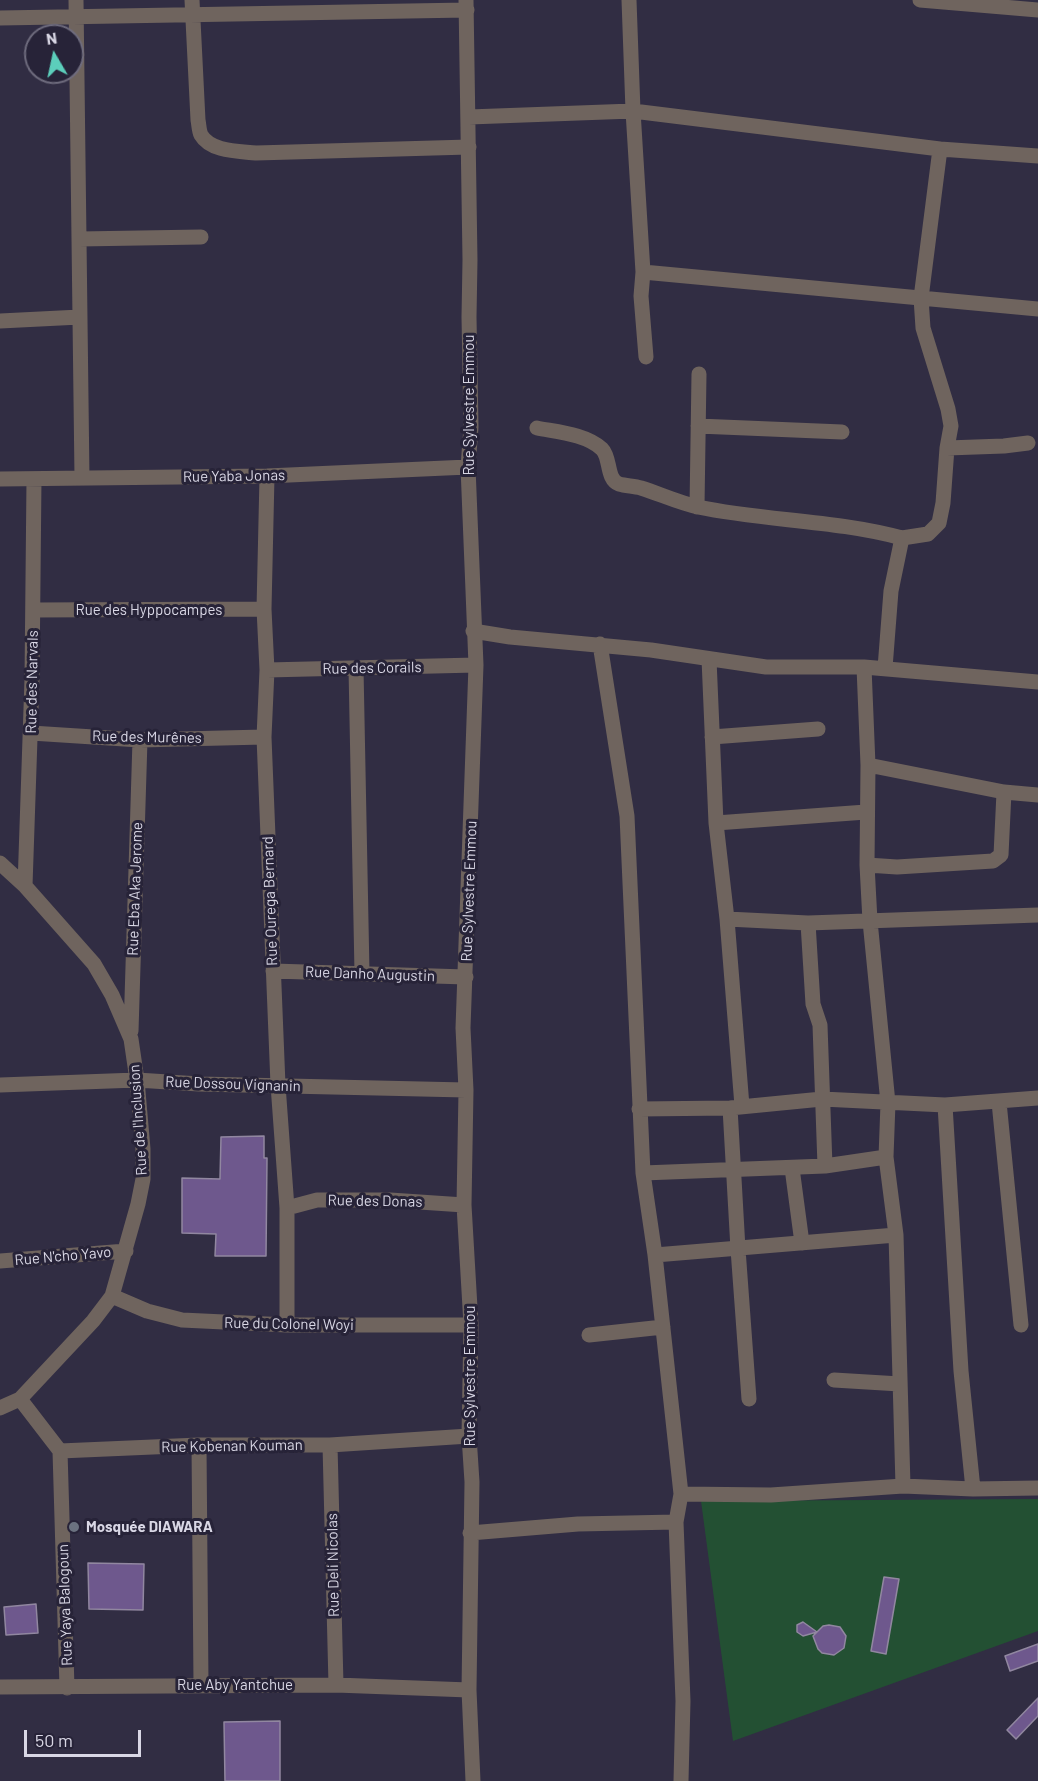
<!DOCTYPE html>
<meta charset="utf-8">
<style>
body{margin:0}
#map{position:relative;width:1038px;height:1781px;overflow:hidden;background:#312d43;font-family:Barlow,sans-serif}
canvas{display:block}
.north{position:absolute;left:24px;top:24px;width:60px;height:60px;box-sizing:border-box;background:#272338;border:2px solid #6e6b7d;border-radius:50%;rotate:351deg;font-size:16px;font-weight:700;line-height:24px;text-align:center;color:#d9d7e5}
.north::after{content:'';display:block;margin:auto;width:21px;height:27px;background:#5ccebb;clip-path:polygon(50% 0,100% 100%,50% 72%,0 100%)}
.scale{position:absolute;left:24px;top:1730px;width:117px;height:27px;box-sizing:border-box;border:3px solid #d9d7e5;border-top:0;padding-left:8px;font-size:18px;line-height:21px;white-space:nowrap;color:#d9d7e5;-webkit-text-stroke:4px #272338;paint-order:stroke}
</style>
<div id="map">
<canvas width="1038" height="1781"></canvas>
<div class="north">N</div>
<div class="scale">50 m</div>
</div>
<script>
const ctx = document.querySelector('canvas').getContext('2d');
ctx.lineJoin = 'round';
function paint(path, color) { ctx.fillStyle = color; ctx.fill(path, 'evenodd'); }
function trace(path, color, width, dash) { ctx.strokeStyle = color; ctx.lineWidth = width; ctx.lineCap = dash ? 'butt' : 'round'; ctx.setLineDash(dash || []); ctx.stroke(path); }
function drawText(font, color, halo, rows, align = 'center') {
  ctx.font = font + ' Barlow,sans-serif'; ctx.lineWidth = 6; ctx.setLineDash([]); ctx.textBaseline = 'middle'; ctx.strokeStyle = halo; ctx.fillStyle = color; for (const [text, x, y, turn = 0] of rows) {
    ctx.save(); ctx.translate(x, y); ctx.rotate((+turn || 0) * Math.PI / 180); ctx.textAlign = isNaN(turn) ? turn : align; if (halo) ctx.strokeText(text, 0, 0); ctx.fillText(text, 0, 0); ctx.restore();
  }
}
const green = new Path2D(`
 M1038,1499V1631L733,1741L701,1501Z`);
const building = new Path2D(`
 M264,1136V1158H267L266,1256H215L216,1234L182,1233V1178L220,1179L221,1137Z
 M88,1563L144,1564L143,1610L89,1609Z
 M884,1577L899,1579L886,1654L871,1651Z
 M36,1604L38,1633L6,1635L4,1607Z
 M803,1622L817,1632L823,1626L829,1625L840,1627L846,1636L844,1648L834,1655L822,1653L818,1649L813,1636L817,1632L803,1636L797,1632V1625Z
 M1038,1644V1661L1010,1671L1005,1656Z
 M1038,1698V1716L1016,1739L1007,1730Z
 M280,1721V1781H225L224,1722Z`);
const minor = new Path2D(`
 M76,0L82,478
 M192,0L198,120C199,125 199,131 201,135C211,152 239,151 256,153L469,147
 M466,0L470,260L469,317L471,427L468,467L476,665L463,1028L466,1090L464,1205L471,1325L469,1436L472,1482L469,1690L473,1781
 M629,0L633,111L643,272L641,296L646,357
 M920,0L1038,10
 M0,18L467,10
 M469,117L633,111L940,149L1038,156
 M79,239L201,237
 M643,272L1038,309
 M0,321L80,317
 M698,426L842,432
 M537,428C557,432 586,434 602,449C611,458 606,479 619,484C626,486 634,486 641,488C660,494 679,503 698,507C765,521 836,520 902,538
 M947,448L1004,446L1028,443
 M267,476L264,609L267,670L264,737L278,1085L287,1208V1325
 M0,479L267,476L468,467
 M697,507L699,374
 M34,610L264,609
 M473,631L510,637L651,650L766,667H864L1038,682
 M600,644L627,816L643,1173L655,1255L681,1494L771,1495L903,1486L973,1489L1038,1488
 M709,659L716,823L727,919L742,1106
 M864,667L868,765L867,865L870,921L888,1103L886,1157L896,1235L903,1486
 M356,668L362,973
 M885,668L891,591L902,538L928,534L939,523L943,503L947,448L951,426L948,409L923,328L921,298L940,149
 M267,670L476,665
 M31,733L140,740L264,737
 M712,737L818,729
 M868,765L1004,792L1038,795
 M716,823L866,812
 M0,863L25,886L94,964L112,995L131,1039L137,1080L143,1149V1179L138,1204L112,1296L93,1321L20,1399L0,1408
 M867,865L897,867L993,861L1001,855L1004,792
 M25,886L32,679L34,479
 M727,919L808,923L1038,915
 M808,923L813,1004L820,1025L825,1166
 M273,971L466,977
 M131,1031L140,740
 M0,1085L137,1080L199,1084L466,1090
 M999,1102L1021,1325
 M945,1105L961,1371L973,1489
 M730,1108L738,1249L749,1399
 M639,1109L730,1108L822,1099L945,1105L1038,1098
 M792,1168L802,1243
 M643,1173L825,1166L886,1157
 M287,1208L317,1200H390L464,1205
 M655,1255L896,1235
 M0,1261L126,1251
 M112,1296L147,1311L182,1320L287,1325H471
 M589,1335L663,1327
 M834,1380L900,1384
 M20,1399L60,1451L199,1445H330L469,1436
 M199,1445L201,1685
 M330,1445L336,1685
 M60,1451L67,1688
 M681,1494L676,1522L683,1701L681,1781
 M470,1533L578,1524L676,1522
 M0,1687L336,1685L469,1690`);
const markers = [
 [74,1527,6,"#6b7280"]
];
const streetNames = [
 ["Rue Sylvestre Emmou",469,405,-90],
 ["Rue Yaba Jonas",234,476,-1],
 ["Rue des Hyppocampes",149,610],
 ["Rue des Corails",372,668,-1],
 ["Rue des Narvals",32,682,-89],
 ["Rue des Murênes",147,737,1],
 ["Rue Eba Aka Jerome",135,889,-88],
 ["Rue Sylvestre Emmou",469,891,-88],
 ["Rue Ourega Bernard",270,901,-92],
 ["Rue Danho Augustin",370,974,2],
 ["Rue Dossou Vignanin",233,1084,2],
 ["Rue de l'Inclusion",138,1120,-94],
 ["Rue des Donas",375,1201,1],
 ["Rue N'cho Yavo",63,1256,-5],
 ["Rue du Colonel Woyi",289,1324,1],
 ["Rue Sylvestre Emmou",470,1376,-90],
 ["Rue Kobenan Kouman",232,1446,-1],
 ["Rue Deli Nicolas",333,1565,-91],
 ["Rue Yaya Balogoun",65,1605,-92],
 ["Rue Aby Yantchue",235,1685]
];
const poiNames = [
 ["Mosquée DIAWARA",86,1527]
];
paint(green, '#235033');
paint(building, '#6e588d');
trace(building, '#9187a0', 1.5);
trace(minor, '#6f645e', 15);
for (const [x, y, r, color] of markers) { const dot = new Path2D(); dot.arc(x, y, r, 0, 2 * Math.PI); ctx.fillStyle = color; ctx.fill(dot); trace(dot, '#272338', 2); }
drawText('15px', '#d9d7e5', '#272338', streetNames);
drawText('bold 15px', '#d9d7e5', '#272338', poiNames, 'left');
</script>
